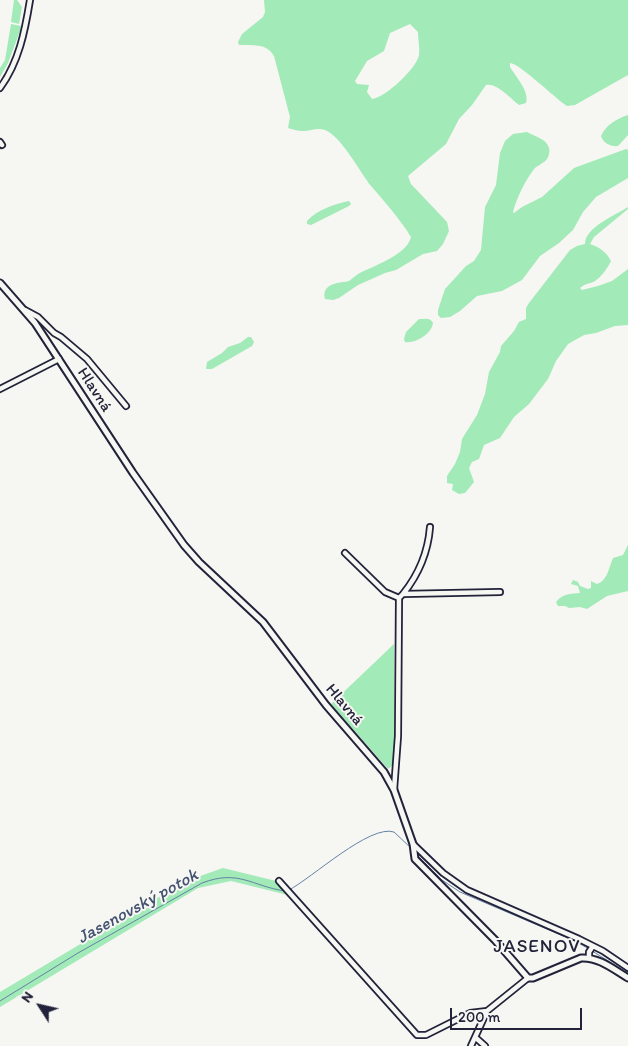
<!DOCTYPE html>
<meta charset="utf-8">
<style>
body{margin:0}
#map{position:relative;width:628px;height:1046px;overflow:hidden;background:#f6f6f2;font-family:Itim,sans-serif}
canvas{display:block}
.north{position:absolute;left:15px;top:981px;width:50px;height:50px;-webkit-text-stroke:4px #f6f6f2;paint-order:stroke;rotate:305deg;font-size:14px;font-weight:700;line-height:20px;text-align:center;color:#22223b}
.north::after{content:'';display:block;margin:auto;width:18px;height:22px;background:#22223b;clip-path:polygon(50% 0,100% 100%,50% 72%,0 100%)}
.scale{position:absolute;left:450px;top:1008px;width:132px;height:22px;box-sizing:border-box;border:2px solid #22223b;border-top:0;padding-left:6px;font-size:15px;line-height:18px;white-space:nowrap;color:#22223b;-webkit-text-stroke:4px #f6f6f2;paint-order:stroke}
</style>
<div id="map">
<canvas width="628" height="1046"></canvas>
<div class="north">N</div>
<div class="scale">200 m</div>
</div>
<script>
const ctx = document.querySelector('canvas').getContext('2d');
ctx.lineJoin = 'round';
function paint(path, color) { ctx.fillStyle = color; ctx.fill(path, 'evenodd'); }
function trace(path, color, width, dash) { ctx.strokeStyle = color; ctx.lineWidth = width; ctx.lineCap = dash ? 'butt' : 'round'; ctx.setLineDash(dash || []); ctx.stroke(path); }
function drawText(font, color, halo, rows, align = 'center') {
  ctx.font = font + ' Itim,sans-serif'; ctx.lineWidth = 4; ctx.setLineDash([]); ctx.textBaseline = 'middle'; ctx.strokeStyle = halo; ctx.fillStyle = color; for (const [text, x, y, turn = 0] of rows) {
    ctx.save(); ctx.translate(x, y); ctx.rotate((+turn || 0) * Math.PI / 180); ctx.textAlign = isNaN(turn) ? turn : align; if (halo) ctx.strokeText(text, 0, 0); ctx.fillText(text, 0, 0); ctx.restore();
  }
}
const green = new Path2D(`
 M14,0H17L22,7L19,24L11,22Z
 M264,0H628V75L575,105L567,106C556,99 519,63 510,63V67C516,77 530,92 526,103L519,105C510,98 497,83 486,85L472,105L459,119L446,144L408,176L411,184L447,222L449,231L443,244L437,251L423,254L396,270L385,273L358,285L339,298L333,300L325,299C324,295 324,291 327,288C333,282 341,283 349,281C352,279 355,276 358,274C373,266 407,255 411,237C400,219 385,202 371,186C360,172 341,136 325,130C317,127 311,131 303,131C298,131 292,129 288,128L290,117L274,56C266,43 256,46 242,45H239L238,42L242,34L263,17L265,12ZM410,24L418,32C418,39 420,48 419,55C417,68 385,98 372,99L367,92L369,85L357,84L355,81L367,61L384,51L390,33Z
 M11,24L21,26L20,31L8,63L0,77V68L5,60Z
 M628,115V135L618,146C611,147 603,143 601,136C606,125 616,119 628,115Z
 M527,132C534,136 547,139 549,148C550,151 549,156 547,159C544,163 538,165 534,169C525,181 517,197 513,212L514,213L522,207L542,197L574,168L626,149L628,150V178L596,197L583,212L573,230L559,243L540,256L522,280L502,291L477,296L460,311L450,317L441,318L438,315V310L445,289L466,266L474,261L481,250L485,207L496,185L500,153L505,141L513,134Z
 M349,201L351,204L349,206L311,225L307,224V221C318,209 335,204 349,201Z
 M628,207V209L594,237L590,244C601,248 606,252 611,261C607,269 602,276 595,281C590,284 585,283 580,288L582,290L598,286L612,281L628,269V325L615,326L596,333L584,335L568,344L556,361L548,379L529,404L514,417L500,438L484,445L479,459L472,462L469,468L474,482L465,493L459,494L452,490L453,484L447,483V476L455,464L460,452L462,439L477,415L485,394L489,372L500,352L501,346L514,331L519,322L526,319V308L529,303L570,250L577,246L585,244C585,227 616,215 628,207Z
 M419,319C425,319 430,317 433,323C432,333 416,344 405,342L404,339L406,332Z
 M248,337H251L254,342L252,346L212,369H206L207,362L222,353L228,347L240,343Z
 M628,545V591L607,596L587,609L580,607L569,608L565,606H558L556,602C563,593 571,594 580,593L578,586L571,584L573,580L578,582L580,586L588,589L591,588V581L597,584C607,581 609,568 613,558L623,555Z
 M394,644V764L388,769L331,704Z
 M223,868L276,881L288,895L231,881L198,888L0,1007V992L186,881Z`);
const stream = new Path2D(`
 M417,855L442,880L460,892L575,941L589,949
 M289,890C312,878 370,824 394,832L411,848
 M592,951L628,973
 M0,1001L78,953L202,883C239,869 251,886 285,891`);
const minor = new Path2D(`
 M0,88C19,62 25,31 30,0
 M0,142L2,145
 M25,310L38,317L54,333L61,337L87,359L126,406
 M0,389L59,359
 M345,553L385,592L399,598
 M403,594C419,574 428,553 430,527
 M394,790L398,736L399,598L403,594L500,592
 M413,844L443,873L467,890L579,939L603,951L628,968
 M279,881L417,1035H426L470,1013L487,1011L528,978
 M589,957V952L593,946
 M476,1038L485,1046
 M471,1046L487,1011`);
const tertiary = new Path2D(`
 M0,283L35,323L133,473L184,545L199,562L263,622L326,705L384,772L394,790L413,844L415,859L419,863L495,940L528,978H533L581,958C599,957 613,969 628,978`);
const streetNames = [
 ["Hlavná",94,390,57],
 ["Hlavná",344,705,50]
];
const waterNames = [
 ["Jasenovský potok",138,907,-29]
];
const quarterNames = [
 ["JASENOV",537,947]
];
paint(green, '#a2eab7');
trace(stream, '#6382a5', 1);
trace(minor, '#22223b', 8);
trace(tertiary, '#22223b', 9);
trace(minor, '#f6f6f2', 4.5);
trace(tertiary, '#f6f6f2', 5);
drawText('16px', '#22223b', '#f6f6f2', streetNames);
drawText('italic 18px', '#435270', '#f6f6f2', waterNames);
ctx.letterSpacing = '1px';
drawText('19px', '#22223b', '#f6f6f2', quarterNames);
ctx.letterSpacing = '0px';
</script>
